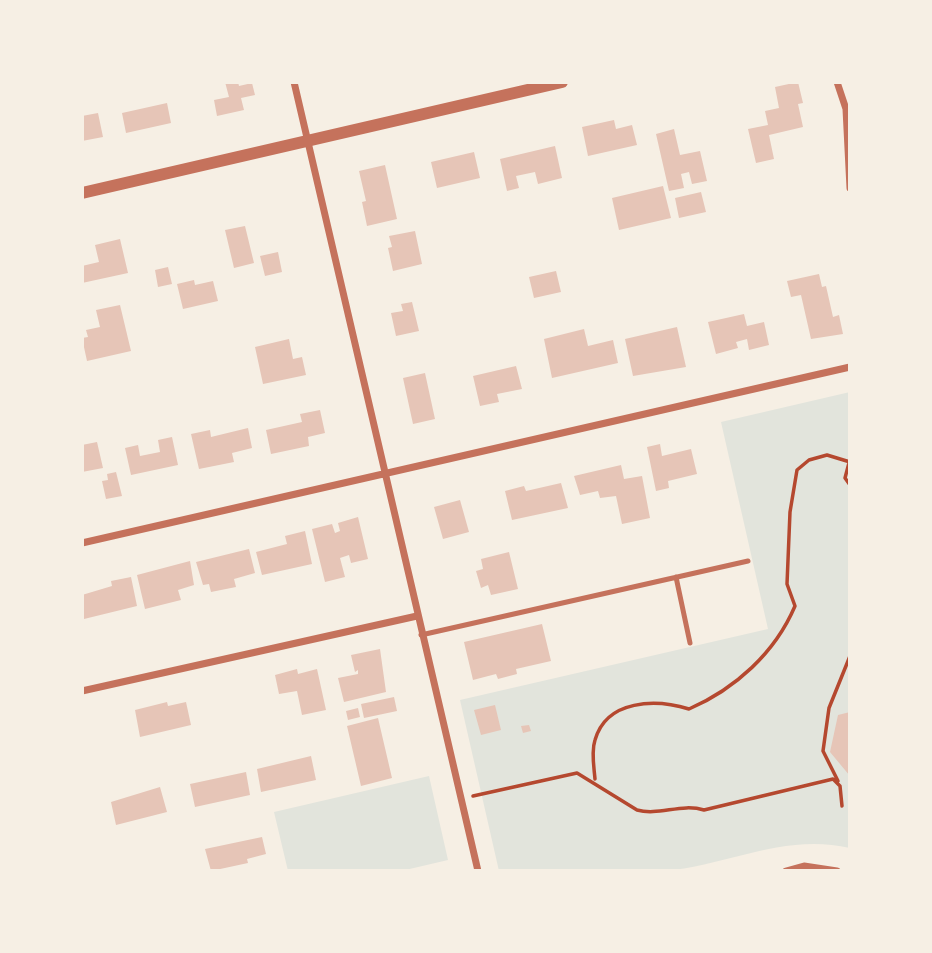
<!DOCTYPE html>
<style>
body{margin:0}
#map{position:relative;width:932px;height:953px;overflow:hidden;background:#f6efe4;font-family:Overpass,sans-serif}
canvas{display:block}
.frame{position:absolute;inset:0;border:84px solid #f6efe4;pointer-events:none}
</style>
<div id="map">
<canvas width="932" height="953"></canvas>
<div class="frame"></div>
</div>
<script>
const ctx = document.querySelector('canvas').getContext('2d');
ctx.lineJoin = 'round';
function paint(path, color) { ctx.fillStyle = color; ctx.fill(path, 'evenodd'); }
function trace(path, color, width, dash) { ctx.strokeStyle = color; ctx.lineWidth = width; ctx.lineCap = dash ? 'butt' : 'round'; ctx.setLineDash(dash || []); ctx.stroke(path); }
const green = new Path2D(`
 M850,392V848C784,833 729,865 665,871C611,875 554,871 499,871L460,700L768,629L721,422Z
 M429,776L448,860L401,871H288L274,812Z`);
const building = new Path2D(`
 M225,82H238L239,86L252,83L255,95L241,98L244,110L217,116L214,100L229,97Z
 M798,82L803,103L798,104L803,127L769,135L774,159L756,163L748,129L768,125L765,111L779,108L775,87Z
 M167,103L171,123L126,133L122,113Z
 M98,113L103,137L82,141V116Z
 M614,120L616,129L632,125L637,145L588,156L582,127Z
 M674,129L680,155L700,151L707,181L692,184L689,172L681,174L684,188L669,191L656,134Z
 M555,146L562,178L538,184L535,172L516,176L519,188L507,191L500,159Z
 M474,152L480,178L437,188L431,162Z
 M385,165L397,219L367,226L362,202L366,201L359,171Z
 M663,186L671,218L619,230L612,198Z
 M701,192L706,212L679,218L675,198Z
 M245,226L254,263L234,268L225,230Z
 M415,231L422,264L393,271L388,248L392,247L389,236Z
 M120,239L128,273L82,283V266L99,262L95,245Z
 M278,252L282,272L265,276L260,256Z
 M168,267L172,284L158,287L155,270Z
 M556,271L561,292L534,298L529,277Z
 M819,274L822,287L826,286L833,317L839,315L843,334L811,339L801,295L791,297L787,281Z
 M194,280L195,285L213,281L218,301L183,309L177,284Z
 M412,302L419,331L396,336L391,313L403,311L401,304Z
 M120,305L131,351L87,361L82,338L88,337L86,330L100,327L96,310Z
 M744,314L747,326L764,322L769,345L749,350L747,339L736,342L738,348L716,354L708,322Z
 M677,327L686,367L633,376L625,339Z
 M584,329L588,346L613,340L618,363L552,378L544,339Z
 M289,339L293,359L302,357L306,375L263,384L255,347Z
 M516,366L522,389L497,394L499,402L480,406L473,376Z
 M425,373L435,419L413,424L403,378Z
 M320,410L325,433L308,437L309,446L271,454L266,430L302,422L300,414Z
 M248,428L252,448L232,453L234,462L199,469L191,434L210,430L211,437Z
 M172,437L178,465L131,475L125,448L138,445L140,456L160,452L158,440Z
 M97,442L103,468L82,472V445Z
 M660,444L662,456L691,449L697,474L668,481L669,488L656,491L647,447Z
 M621,465L624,479L642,476L650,518L622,524L616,496L600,498L598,491L580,495L574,476Z
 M116,472L122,496L106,499L102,481L108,480L107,474Z
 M561,483L568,508L512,520L505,491L524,486L526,491Z
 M460,500L469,532L443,539L434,507Z
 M358,517L368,559L351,563L349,555L340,558L345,577L325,582L312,529L332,524L335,533L340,531L338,523Z
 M305,531L312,564L262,575L256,552L287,544L285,536Z
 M249,549L255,573L234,579L236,587L211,592L209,584L203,585L196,562Z
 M509,552L518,589L491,595L488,585L481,588L476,571L483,569L481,559Z
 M190,561L194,585L178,590L181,600L145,609L137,575Z
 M131,577L137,606L84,619L82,595L112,586L111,581Z
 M542,624L551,661L516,669L517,674L498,679L496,674L473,680L464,642Z
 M380,649L386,692L344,702L338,678L358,674V670L355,672L351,655Z
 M297,669L298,674L317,669L326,710L302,715L297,691L279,694L275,675Z
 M394,697L397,711L364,718L361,704Z
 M167,702L168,706L186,702L191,725L140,737L135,710Z
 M495,705L501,730L481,735L474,710Z
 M358,708L360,717L348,720L346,711Z
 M850,712V776L830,752L838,715Z
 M378,718L392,778L361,786L347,726Z
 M529,725L531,731L523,733L521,726Z
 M311,756L316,780L261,792L257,769Z
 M246,772L250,795L195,807L190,784Z
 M160,787L167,812L116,825L111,802Z
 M262,837L266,854L247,859L248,863L211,871L205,849Z`);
const path = new Path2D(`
 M850,459L845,478L850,485
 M595,779C594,767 591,752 595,740C607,699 656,699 689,709C735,689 775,653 795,606L787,584L790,512L797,470L809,460L827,455L850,462
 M838,781L823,751L829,708L850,656
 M473,796L577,773L637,810C659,816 681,803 704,810L833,779L840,786L842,806`);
const service = new Path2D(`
 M676,577L690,643
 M421,635L748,561`);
const minor = new Path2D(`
 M294,82L478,871
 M837,82L846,109L850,188
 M82,543L850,367
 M82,691L417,616
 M786,871L804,866L837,871`);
const tertiary = new Path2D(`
 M82,193L562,82`);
paint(green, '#e2e4dc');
paint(building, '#e6c5b7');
trace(path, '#b5482f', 3.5);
trace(service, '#c5725c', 5);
trace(minor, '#c5725c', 7);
trace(tertiary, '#c5725c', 12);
</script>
